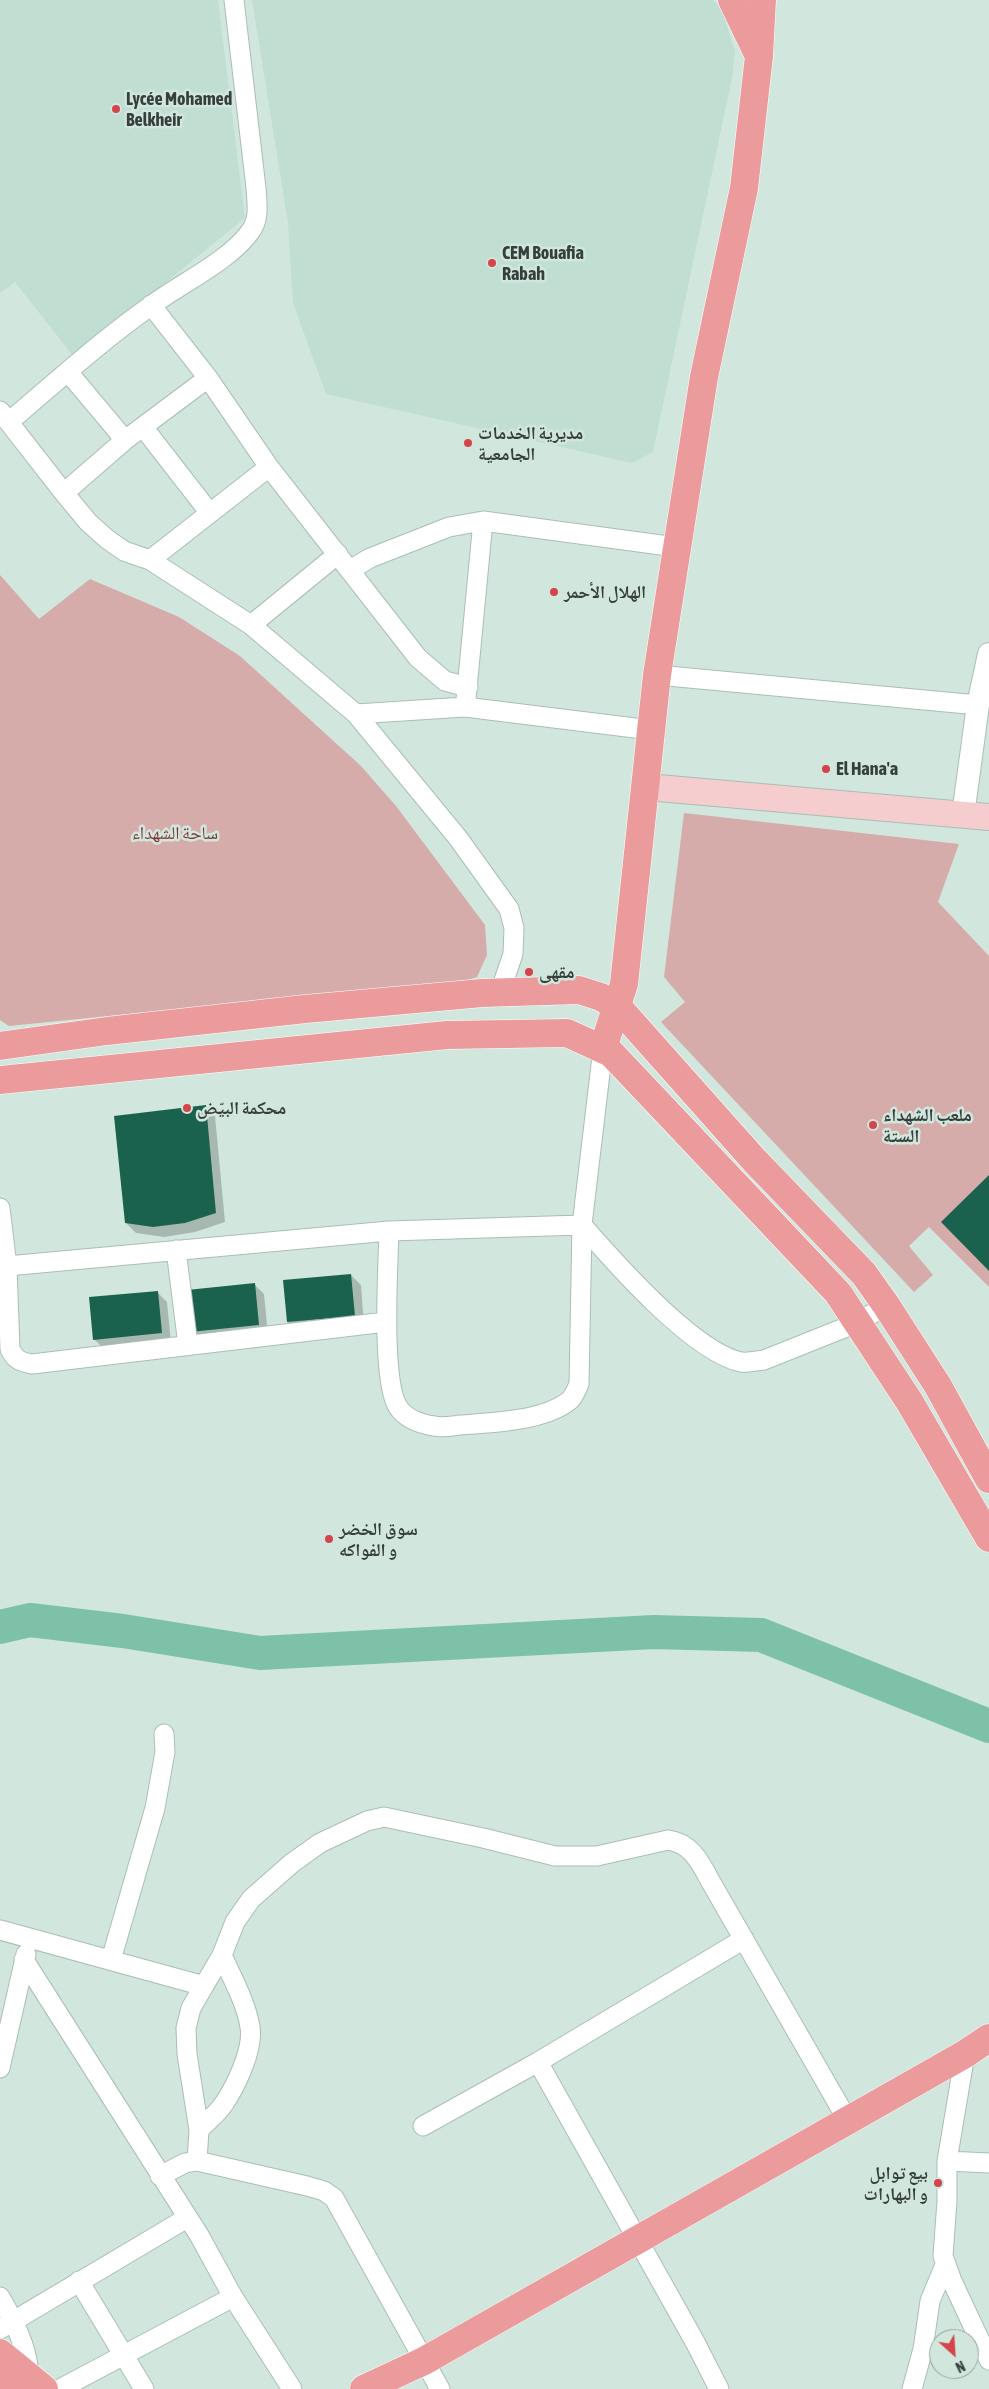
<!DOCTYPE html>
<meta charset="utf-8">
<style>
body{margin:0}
#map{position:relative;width:989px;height:2389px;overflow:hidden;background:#d1e7de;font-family:"Asap Condensed",sans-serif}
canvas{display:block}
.north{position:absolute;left:929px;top:2329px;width:50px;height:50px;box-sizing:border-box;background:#d1e7de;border:1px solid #93a49d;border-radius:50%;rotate:154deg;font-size:14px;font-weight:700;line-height:20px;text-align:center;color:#373f3c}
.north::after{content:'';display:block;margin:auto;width:18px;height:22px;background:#d4444a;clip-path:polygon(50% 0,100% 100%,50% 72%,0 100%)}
</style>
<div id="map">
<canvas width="989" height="2389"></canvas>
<div class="north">N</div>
</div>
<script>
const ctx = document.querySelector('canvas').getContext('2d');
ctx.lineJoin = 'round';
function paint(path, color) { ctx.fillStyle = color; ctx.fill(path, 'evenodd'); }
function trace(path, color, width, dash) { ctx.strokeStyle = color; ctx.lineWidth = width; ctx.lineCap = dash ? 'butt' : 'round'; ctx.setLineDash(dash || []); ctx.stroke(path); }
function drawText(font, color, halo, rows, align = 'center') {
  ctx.font = font + ' "Asap Condensed","Noto Naskh Arabic",sans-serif'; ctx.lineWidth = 5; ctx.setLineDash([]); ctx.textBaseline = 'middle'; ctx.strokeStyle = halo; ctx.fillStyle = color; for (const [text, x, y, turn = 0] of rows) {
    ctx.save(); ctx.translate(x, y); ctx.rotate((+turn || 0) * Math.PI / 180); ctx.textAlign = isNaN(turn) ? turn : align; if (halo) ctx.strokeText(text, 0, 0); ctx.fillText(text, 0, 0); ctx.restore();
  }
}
const built = new Path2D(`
 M0,0H218L245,218L74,357L15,282L0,293Z
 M252,0H713L722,10L735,51L732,78L653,452L632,463L326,394L293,303L288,223Z`);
const green = new Path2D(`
 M0,575L39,619L90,579L179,617L240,656L361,766L396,806L485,925L487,955L477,977L445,987L328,994L9,1026L0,1020Z
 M684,813L959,844L938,902L989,956V1287L929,1227L909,1246L933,1275L914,1292L661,1022L685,1002L664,977Z`);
const shadow = new Path2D(`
 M205,1107L215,1116L225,1222L195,1232L164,1237L136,1233L126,1223Z
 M351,1275L361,1285L364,1325L298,1331L288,1322Z
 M255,1285L264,1294L268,1335L201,1341L192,1331Z
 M157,1292L167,1302L171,1343L104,1349L94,1339Z`);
const river = new Path2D(`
 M0,1627L30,1620L123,1631L260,1653L654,1632L761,1635L989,1726`);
const building = new Path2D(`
 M206,1105L216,1213L185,1223L153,1227L125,1223L114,1116Z
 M989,1175V1271L941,1222Z
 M351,1274L355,1316L287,1322L283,1280Z
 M255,1283L259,1325L190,1332L187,1290Z
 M158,1291L162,1333L93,1340L89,1297Z`);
const minor = new Path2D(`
 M151,305L208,378L269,467L418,658L445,681L468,687
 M68,372L125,440
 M0,411L64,493L88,522L107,539L124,551L150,560L251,625L356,714L458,838L509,909L514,928L513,954L500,992
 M10,421C56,382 102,340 152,305C180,284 229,261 250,232C260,219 257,204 256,188L234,0
 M143,427L209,512
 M64,493L125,440L208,378
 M150,560L269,467
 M350,570L370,558L449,527L483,521L676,547
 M251,625L338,554
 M657,675L978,705
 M466,699L483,521
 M356,714L465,707L651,730
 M0,1208L7,1266L10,1349C15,1360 21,1362 32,1364L386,1322
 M389,1231C388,1266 381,1380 398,1407C406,1419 421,1424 434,1426C442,1428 452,1426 460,1425C491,1423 545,1421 570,1400C575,1395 576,1390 579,1384L582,1225L603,1048
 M176,1250L188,1345
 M7,1266L389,1231L582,1225C615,1263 693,1352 741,1362C749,1363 756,1361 764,1360L859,1322L886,1305
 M0,1930L204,1986
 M24,1960L199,2235L233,2297L292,2389
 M111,1960L155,1808L165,1752L164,1734
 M965,2054L947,2161V2201L943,2256L952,2281L989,2360
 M538,2062L695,2342L719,2389
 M0,2068L26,1954
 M423,2126L538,2062L744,1939
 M199,2130C206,2122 216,2115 223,2105C235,2088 254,2049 250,2027C246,2002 232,1978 222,1955
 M197,2161L199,2130L187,2054L186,2028L191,2008L222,1955L235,1922L251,1899L292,1863L320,1843L367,1821L384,1817L483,1838L555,1856H597L668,1840C692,1843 701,1864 712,1884L848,2121
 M947,2161L989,2163
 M160,2176L185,2163L197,2161L307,2186L324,2191L334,2198L440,2389
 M79,2281L144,2389
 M0,2297C14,2321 27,2346 29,2374
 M0,2329L187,2218
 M60,2389L233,2297
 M912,2389L923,2349L930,2301L945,2265`);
const tertiary = new Path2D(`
 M963,815L978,705L989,654`);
const secondary = new Path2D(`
 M647,787L989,817`);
const primary = new Path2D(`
 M732,0L757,52
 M0,1046L107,1031L305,1009L482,993L579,990L601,997L618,1007L755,1161L864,1274L886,1305L938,1386L989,1479
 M603,1048L624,984L657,675L704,377L744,188L759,56L762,0
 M0,1080L447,1035L567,1033L611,1053L838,1293L909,1401L989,1538
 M0,2353L44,2389
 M0,2379L12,2389
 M364,2389L424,2361L965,2054L989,2038`);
const markers = [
 [116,109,5,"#d4444a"],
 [492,263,5,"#d4444a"],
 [468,443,5,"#d4444a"],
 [554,592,5,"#d4444a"],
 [826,769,5,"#d4444a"],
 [529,972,5,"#d4444a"],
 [187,1108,5,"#d4444a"],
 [873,1125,5,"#d4444a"],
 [329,1539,5,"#d4444a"],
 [938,2183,5,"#d4444a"]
];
const poiNames = [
 ["Lycée Mohamed",126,99],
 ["Belkheir",126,120],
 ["CEM Bouafia",502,253],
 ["Rabah",502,274],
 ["مديرية الخدمات",478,433],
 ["الجامعية",478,454],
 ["الهلال الأحمر",564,592],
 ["El Hana'a",836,769],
 ["مقهى",539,972],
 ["محكمة البيّض",197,1108],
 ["ملعب الشهداء",883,1115],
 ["الستة",883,1136],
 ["سوق الخضر",339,1529],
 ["و الفواكه",339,1550],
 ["بيع توابل",928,2173,"right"],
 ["و البهارات",928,2194,"right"]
];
const parkNames = [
 ["ساحة الشهداء",175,833]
];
paint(built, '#c0ded2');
paint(green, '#d5acaa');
paint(shadow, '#0003');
trace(river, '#7dc1a9', 34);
paint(building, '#1a624e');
trace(minor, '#a9beb6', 21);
trace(tertiary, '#a9beb6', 24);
trace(secondary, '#a9beb6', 28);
trace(primary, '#fff', 29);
trace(minor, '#fff', 19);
trace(tertiary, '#fff', 22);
trace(secondary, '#f5cdce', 26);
trace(primary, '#eb9b9c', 28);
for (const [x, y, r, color] of markers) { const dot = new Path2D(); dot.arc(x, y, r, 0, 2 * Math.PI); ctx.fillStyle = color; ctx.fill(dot); trace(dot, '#d1e7de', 2); }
drawText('bold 18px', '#373f3c', '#d1e7de', poiNames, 'left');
drawText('18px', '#823535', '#d1e7de', parkNames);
</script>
